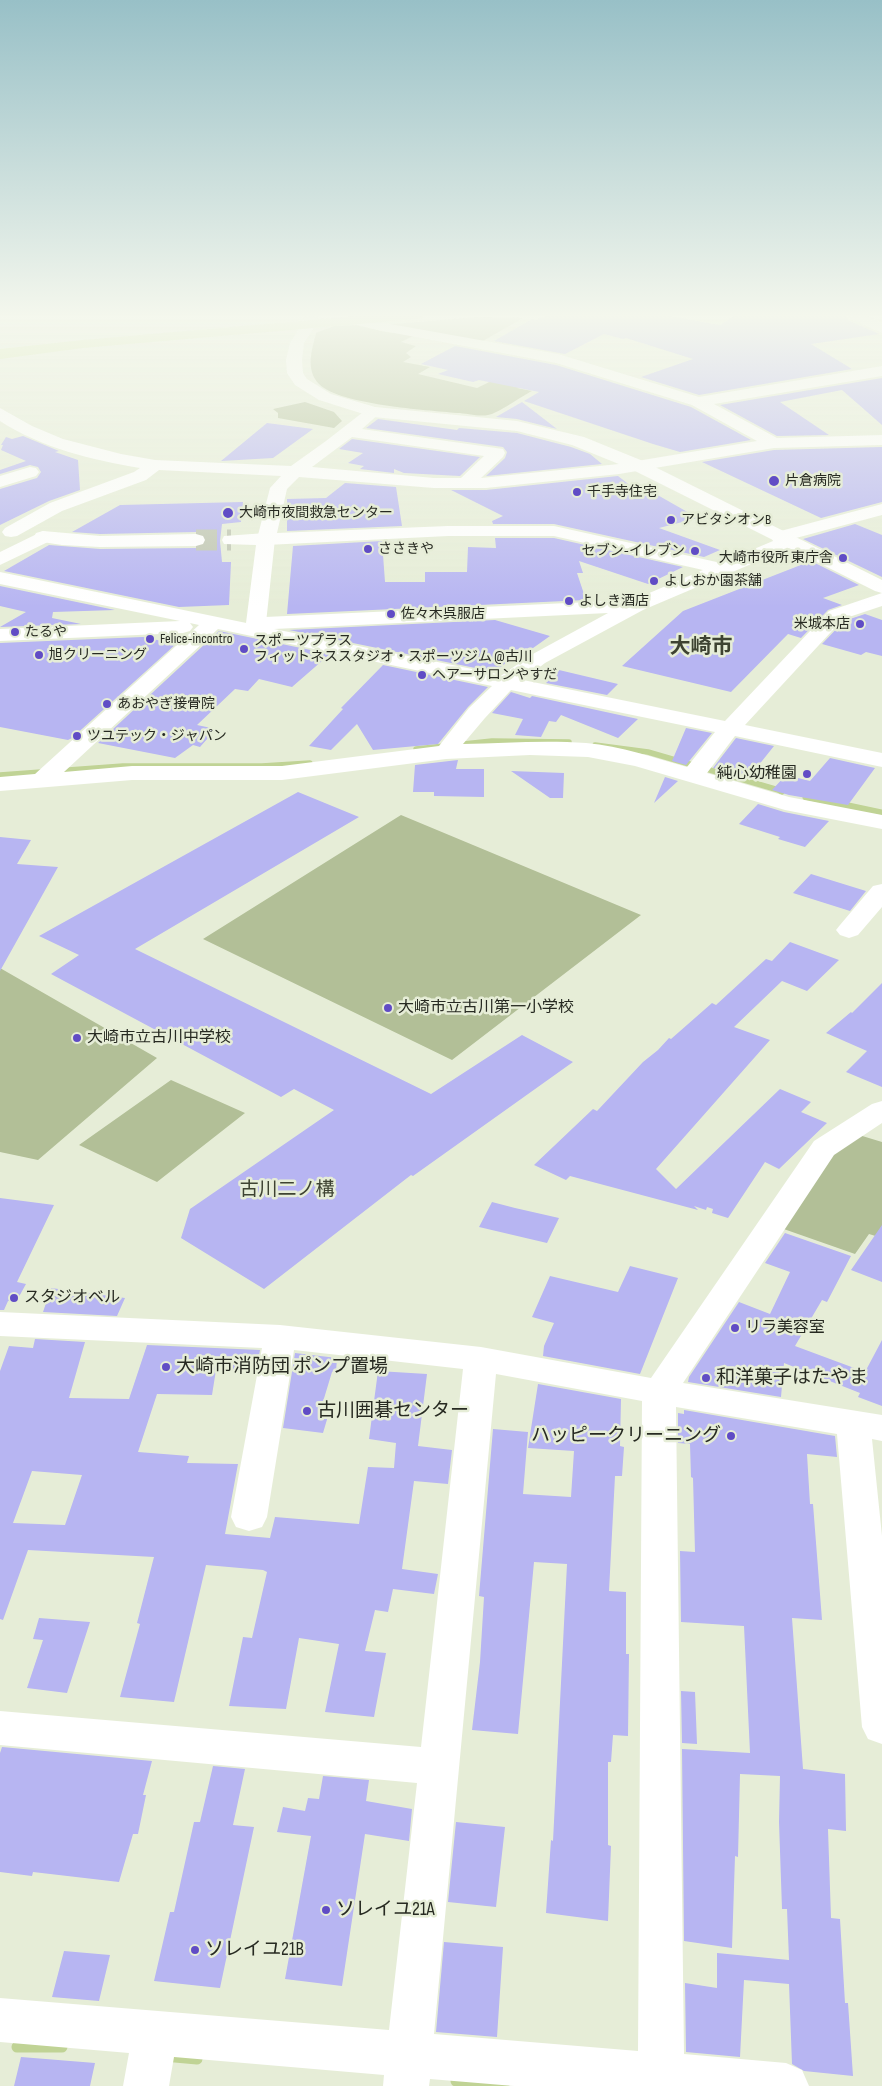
<!DOCTYPE html>
<meta charset="utf-8">
<style>
body{margin:0}
canvas{display:block;background:#e6edd7}
</style>
<canvas width="882" height="2086"></canvas>
<script>
const ctx = document.querySelector('canvas').getContext('2d');
ctx.lineJoin = 'round';
function paint(path, color) { ctx.fillStyle = color; ctx.fill(path, 'evenodd'); }
function trace(path, color, width, dash) { ctx.strokeStyle = color; ctx.lineWidth = width; ctx.lineCap = dash ? 'butt' : 'round'; ctx.setLineDash(dash || []); ctx.stroke(path); }
function drawText(font, color, halo, rows, align = 'center') {
  ctx.font = font + ' "Sofia Sans Condensed","Noto Sans JP",sans-serif'; ctx.lineWidth = 5; ctx.setLineDash([]); ctx.textBaseline = 'middle'; ctx.strokeStyle = halo; ctx.fillStyle = color; for (const [text, x, y, turn = 0] of rows) {
    ctx.save(); ctx.translate(x, y); ctx.rotate((+turn || 0) * Math.PI / 180); ctx.textAlign = isNaN(turn) ? turn : align; if (halo) ctx.strokeText(text, 0, 0); ctx.fillText(text, 0, 0); ctx.restore();
  }
}
const green = new Path2D(`
 M478,317L523,318L481,342L381,325Z
 M356,325L386,332L415,335L401,342L416,346L406,353L411,357L403,362L430,367L418,374L477,388L512,371L538,376L517,388L532,391C522,396 497,414 488,415C479,417 466,413 457,413C427,410 340,405 319,384C305,369 312,350 316,333L334,326Z
 M305,402L334,412L342,421L334,428L278,418V413L273,409Z
 M401,815L641,915L452,1060L203,939Z
 M0,968L157,1058L38,1160L0,1152Z
 M171,1080L245,1113L157,1182L79,1145Z
 M859,1135L882,1142V1238L869,1234L855,1254L778,1227L831,1151Z`);
const streamFar2 = new Path2D(`
 M595,745L648,752L782,791
 M416,749L492,741L569,742
 M0,775L123,766H262L310,763`);
const streamFar1 = new Path2D(`
 M780,790L782,791
 M806,797L882,813`);
const stream = new Path2D(`
 M17,2047H62
 M164,2056L197,2059
 M456,2081L504,2086`);
const building = new Path2D(`
 M550,315H663L720,325L736,315H845L848,320L879,334L811,344L852,369L699,395L641,377L693,359L626,338L623,339L604,334L565,354L494,341L532,319L536,320Z
 M455,346L556,365L691,407L751,440L680,452L653,444L524,401L539,392L479,380L473,382L438,374L448,370L421,364Z
 M882,378V425L842,390L780,402L829,435L777,436L720,405Z
 M522,402L557,429L517,419L496,417Z
 M378,419L457,430L459,428L517,433L571,447L590,454L602,464L486,476L505,458L507,452L503,447L366,428Z
 M267,423L313,429L273,458L221,461Z
 M23,436L59,451L55,452L78,460L80,490L49,501L0,525V489L37,478L41,472L38,467L30,465L0,474V470L26,461L1,450L3,445H1L6,437L12,439Z
 M352,439L480,457L460,476L404,473L394,469V473L360,469L364,466L348,463L363,453L339,449Z
 M882,447V502L821,518L702,462L774,450Z
 M618,476L644,496L654,493L698,518L659,528L720,550L704,557L554,524H493L492,521L503,516L451,490H486Z
 M345,483L396,487L402,526L287,531V499L326,498Z
 M243,502L241,522L222,524L220,541L222,562H231L229,605L179,607L4,571L49,545L100,549L196,548L204,546L207,541L205,535L196,532L100,534L72,532L120,505Z
 M855,524L882,535V577L803,539Z
 M495,538H554L683,567L648,584L579,561L583,573H577L586,600L287,614L293,546L382,541L385,582H425V572H467L468,547L496,548Z
 M811,561L859,585L823,598L842,605L828,610L801,638L788,634L731,692L622,666L683,611Z
 M0,586L115,610L53,612L52,618L81,624L0,627L26,612L0,606Z
 M865,614L882,620V656L866,652L861,655L822,644L844,621Z
 M495,620L550,636L526,653L520,651L495,672L289,630Z
 M219,631L330,654L292,687L259,679L248,691L235,689L197,725L216,729L200,747L193,745L175,758L98,743Z
 M143,637L176,644L72,738L68,740L0,727V643Z
 M383,665L488,687L468,707L438,744L373,750L357,724L331,750L309,746L343,709L341,708Z
 M559,670L618,684L607,695L546,683Z
 M511,692L530,698L532,696L638,719L618,738L561,715L556,722L549,721L541,737L515,735L523,719L492,713Z
 M686,728L712,733L686,765L672,761Z
 M736,738L774,746L750,776L713,768Z
 M830,758L875,768L848,805L789,795L772,790L786,775L810,781Z
 M458,760L456,769H484V797L434,796V792H413L415,765Z
 M511,771L564,773L563,798H550Z
 M665,777L678,781L654,803Z
 M298,792L359,817L135,949L431,1094L522,1035L573,1062L413,1176L411,1175L264,1289L181,1238L190,1209L334,1110L294,1089L281,1097L51,974L79,955L39,936Z
 M758,804L784,812L829,821L805,847L778,839L780,837L739,824Z
 M0,837L31,840L17,864L58,867L0,971Z
 M811,874L866,891L850,911L793,893Z
 M790,942L839,960L807,991L782,981L734,1027L770,1040L656,1169L676,1189L780,1089L811,1102L801,1112L827,1123L779,1169L765,1162L728,1218L712,1213L713,1209L707,1207L706,1210L694,1206L698,1210L570,1176L566,1180L534,1165L593,1109L597,1111L643,1062L658,1050L669,1038L671,1039L712,1003L716,1005L766,959L772,961Z
 M882,983V1087L846,1072L867,1051L826,1033L851,1012L852,1013Z
 M0,1198L54,1205L17,1282L26,1284L16,1302L8,1301L4,1310H0Z
 M492,1202L515,1208L559,1218L547,1243L479,1227Z
 M882,1225V1282L851,1270Z
 M785,1233L851,1256L827,1302L822,1300L795,1346L865,1372L882,1340V1406L858,1397L860,1393L784,1363L781,1397L688,1382L689,1377L739,1302L770,1314L790,1272L765,1263Z
 M630,1266L678,1278L640,1374L543,1356L544,1346L554,1323L532,1317L550,1276L618,1292Z
 M51,1288L125,1298L117,1316L43,1312Z
 M35,1339L85,1342L69,1398L129,1399L147,1345L260,1350L256,1371L216,1370L212,1395L157,1394L138,1452L189,1456L187,1463L238,1464L225,1534L270,1538L275,1517L359,1524L368,1467L394,1468L396,1443L369,1439L378,1371L427,1374L418,1446L452,1450L448,1484L414,1481L402,1569L438,1574L434,1594L393,1589L388,1612L375,1610L365,1651L386,1653L374,1717L325,1712L339,1644L299,1638L286,1709L229,1706L243,1637L252,1638L267,1572L263,1570L206,1565L174,1702L120,1697L140,1624L137,1623L154,1557L28,1550L3,1620L0,1619V1371L9,1346L33,1348ZM32,1471L82,1475L65,1525L13,1523Z
 M295,1353L337,1358L336,1372H332L322,1405L331,1406L323,1433L283,1428Z
 M538,1384L621,1399L620,1446L624,1447L622,1476H615L609,1591L626,1592V1654H629L628,1736L613,1735L611,1762H608V1845L611,1846L608,1921L546,1913L551,1840L553,1841L567,1564L534,1562L518,1734L472,1730L480,1662L484,1597L479,1596L493,1429L528,1432L523,1494L571,1497L574,1451L528,1448Z
 M684,1410L835,1436L837,1457L807,1454L810,1504H813L822,1620L792,1618L803,1769L845,1774L846,1831L828,1829L831,1918L840,1919L845,2003H848L853,2076L804,2071L792,2064L789,1984L744,1980L740,2057L686,2052L685,1983L717,1988V1953L789,1960L787,1909H782L779,1822L780,1776L740,1774L738,1857L735,1856L732,1948L684,1941L682,1749L750,1753L744,1626L681,1622L680,1551L695,1552L693,1478L691,1477L690,1444L678,1443V1413L684,1414Z
 M39,1618L90,1622L67,1693L27,1688L43,1640L33,1639Z
 M681,1691L695,1692L697,1744L682,1743Z
 M2,1747L152,1761L143,1795H146L138,1834H133L119,1882L33,1872L32,1876L0,1872V1753Z
 M213,1766L245,1769L233,1825L254,1827L220,1988L154,1981L170,1912H174L194,1822H200Z
 M323,1776L369,1780L366,1801L412,1809L409,1841L365,1834L342,1986L285,1979L311,1836L277,1832L283,1807L305,1811L308,1798L319,1799Z
 M456,1822L505,1827L496,1907L448,1902Z
 M444,1942L503,1947L497,2037L436,2032Z
 M64,1951L110,1955L99,2001L52,1997Z
 M21,2057L95,2063L90,2086H14Z`);
const tertiaryTunnel = new Path2D(`
 M196,540H231`);
const minor = new Path2D(`
 M847,315H865L882,323V333L849,318Z
 M355,316L379,322L558,354L699,397L882,366V376L714,404L777,438L882,435V445L774,448L619,474L486,488H434L299,477L287,489L277,533L448,526H554L721,563L773,541L771,537L773,533L882,504V515L796,538L798,541L796,545L643,610L545,663L523,680L725,721L829,611L882,593V606L843,619L745,725L882,753V767L735,736L707,773L789,797L882,815V829L785,810L635,766L588,757L530,755L446,759L282,780H132L0,791V777L35,774L199,625L190,623L193,627L190,631L183,633L0,641V629L180,621L0,584V572L256,625L255,623L258,619L265,617L633,600L703,570L554,536H448L266,545L259,543L257,539L270,488L281,476L159,470L146,480L62,511L17,536L11,537L5,536L2,532L5,528L50,503L134,472L140,468C92,460 42,448 0,421V408L32,426L63,439L121,454L155,460L291,466L326,441L367,409H379L381,412L362,429L503,449L505,453L503,457L481,478L619,464L757,441L692,405L556,363L378,330L350,323L348,320L350,317ZM352,437L484,456L461,478H434L312,467ZM608,613L531,655L502,675L274,629ZM218,629L492,686L469,708L439,746L282,766H132L64,772ZM511,690L715,732L687,767C655,758 621,746 586,743C546,740 504,743 463,744L485,718Z
 M30,467L36,468L39,472L36,476L0,487V476Z
 M43,531L50,533L52,537L50,541L0,565V552Z
 M882,884V907L858,935L849,938L840,935L836,930L840,925L873,886Z
 M882,1101V1123L834,1155L683,1383L882,1415V1441L872,1439L882,1536V1744L868,1739L862,1727L837,1434L676,1407L684,2054L786,2063L802,2070L809,2086H514L430,2079L429,2086H383L384,2075L174,2057L169,2086H123L129,2053L0,2042V1998L389,2030L417,1783L0,1745V1711L421,1747L463,1369L294,1350L267,1517L262,1527L249,1531L236,1527L231,1517L262,1348L0,1336V1312L280,1325L481,1347L651,1378L814,1141L872,1104ZM496,1374L642,1401L638,2051L434,2034Z`);
const tertiary = new Path2D(`
 M304,315H318L317,323L304,343L302,360L303,373L307,379L331,394L375,407L517,421L584,437L643,461L882,580V593L875,591L631,469L572,445L517,431L373,417L319,400L295,385L287,373L286,360L290,343L303,322Z
 M43,531L100,536L196,534L203,536L205,540L203,544L196,546L100,547L62,545L36,541L34,537L36,533Z
 M266,533L273,535L275,539L266,623L263,627L256,629L249,627L246,623L256,545L224,544L222,540L224,536Z`);
const trunk = new Path2D(`
 M367,315H424L422,318L417,319L83,348L0,359V349L83,340Z`);
const markers = [
 [774,481,6,"#604cc5"],
 [577,492,5,"#604cc5"],
 [228,513,6,"#604cc5"],
 [671,520,5,"#604cc5"],
 [368,549,5,"#604cc5"],
 [695,551,5,"#604cc5"],
 [843,558,5,"#604cc5"],
 [654,581,5,"#604cc5"],
 [569,601,5,"#604cc5"],
 [391,614,5,"#604cc5"],
 [860,624,5,"#604cc5"],
 [15,632,5,"#604cc5"],
 [150,639,5,"#604cc5"],
 [244,649,5,"#604cc5"],
 [39,655,5,"#604cc5"],
 [422,675,5,"#604cc5"],
 [107,704,5,"#604cc5"],
 [77,736,5,"#604cc5"],
 [807,774,5,"#604cc5"],
 [388,1008,5,"#604cc5"],
 [77,1038,5,"#604cc5"],
 [14,1298,5,"#604cc5"],
 [735,1328,5,"#604cc5"],
 [166,1367,5,"#604cc5"],
 [706,1378,5,"#604cc5"],
 [307,1411,5,"#604cc5"],
 [731,1436,5,"#604cc5"],
 [326,1910,5,"#604cc5"],
 [195,1950,5,"#604cc5"]
];
const farPoinames = [
 ["片倉病院",785,481],
 ["千手寺住宅",587,492],
 ["大崎市夜間救急センター",239,513],
 ["アビタシオンB",681,520],
 ["ささきや",378,549],
 ["セブン-イレブン",685,551,"right"],
 ["大崎市役所 東庁舎",833,558,"right"],
 ["よしおか園茶舗",664,581],
 ["よしき酒店",579,601],
 ["佐々木呉服店",401,614],
 ["米城本店",850,624,"right"],
 ["たるや",25,632],
 ["Felice-incontro",160,639],
 ["スポーツプラス",254,641],
 ["フィットネススタジオ・スポーツジム @古川",254,657],
 ["旭クリーニング",49,655],
 ["ヘアーサロンやすだ",432,675],
 ["あおやぎ接骨院",117,704],
 ["ツユテック・ジャパン",87,736]
];
const poiNames = [
 ["純心幼稚園",797,774,"right"],
 ["大崎市立古川第一小学校",398,1008],
 ["大崎市立古川中学校",87,1038],
 ["スタジオベル",24,1298],
 ["リラ美容室",745,1328]
];
const quarterNames = [
 ["古川二ノ構",287,1190]
];
const nearPoinames = [
 ["大崎市消防団 ポンプ置場",176,1367],
 ["和洋菓子はたやま",716,1378],
 ["古川囲碁センター",317,1411],
 ["ハッピークリーニング",721,1436,"right"],
 ["ソレイユ21A",336,1910],
 ["ソレイユ21B",205,1950]
];
const farTownnames = [
 ["大崎市",701,648]
];
paint(green, '#b2bf97');
trace(streamFar2, '#c0d395', 5.5);
trace(streamFar1, '#c0d395', 7);
trace(stream, '#c0d395', 11);
paint(building, '#b7b5f2');
trace(tertiaryTunnel, '#c0c6b3', 21, [21, 10]);
paint(minor, '#fff');
paint(tertiary, '#fff');
paint(trunk, '#d2e69f');
const sky = ctx.createLinearGradient(0, 0, 0, 607);
sky.addColorStop(0, '#98c0c7');
sky.addColorStop(0.52, '#f4f7ed');
sky.addColorStop(1, '#f4f7ed00');
ctx.fillStyle = sky;
ctx.fillRect(0, 0, 882, 607);
for (const [x, y, r, color] of markers) { const dot = new Path2D(); dot.arc(x, y, r, 0, 2 * Math.PI); ctx.fillStyle = color; ctx.fill(dot); trace(dot, '#e6edd7', 2); }
drawText('14px', '#272a22', '#e6edd7', farPoinames, 'left');
drawText('16px', '#272a22', '#e6edd7', poiNames, 'left');
drawText('19px', '#3e4332', '#e6edd7', quarterNames);
drawText('19px', '#272a22', '#e6edd7', nearPoinames, 'left');
drawText('bold 21px', '#3e4332', '#e6edd7', farTownnames);
</script>
